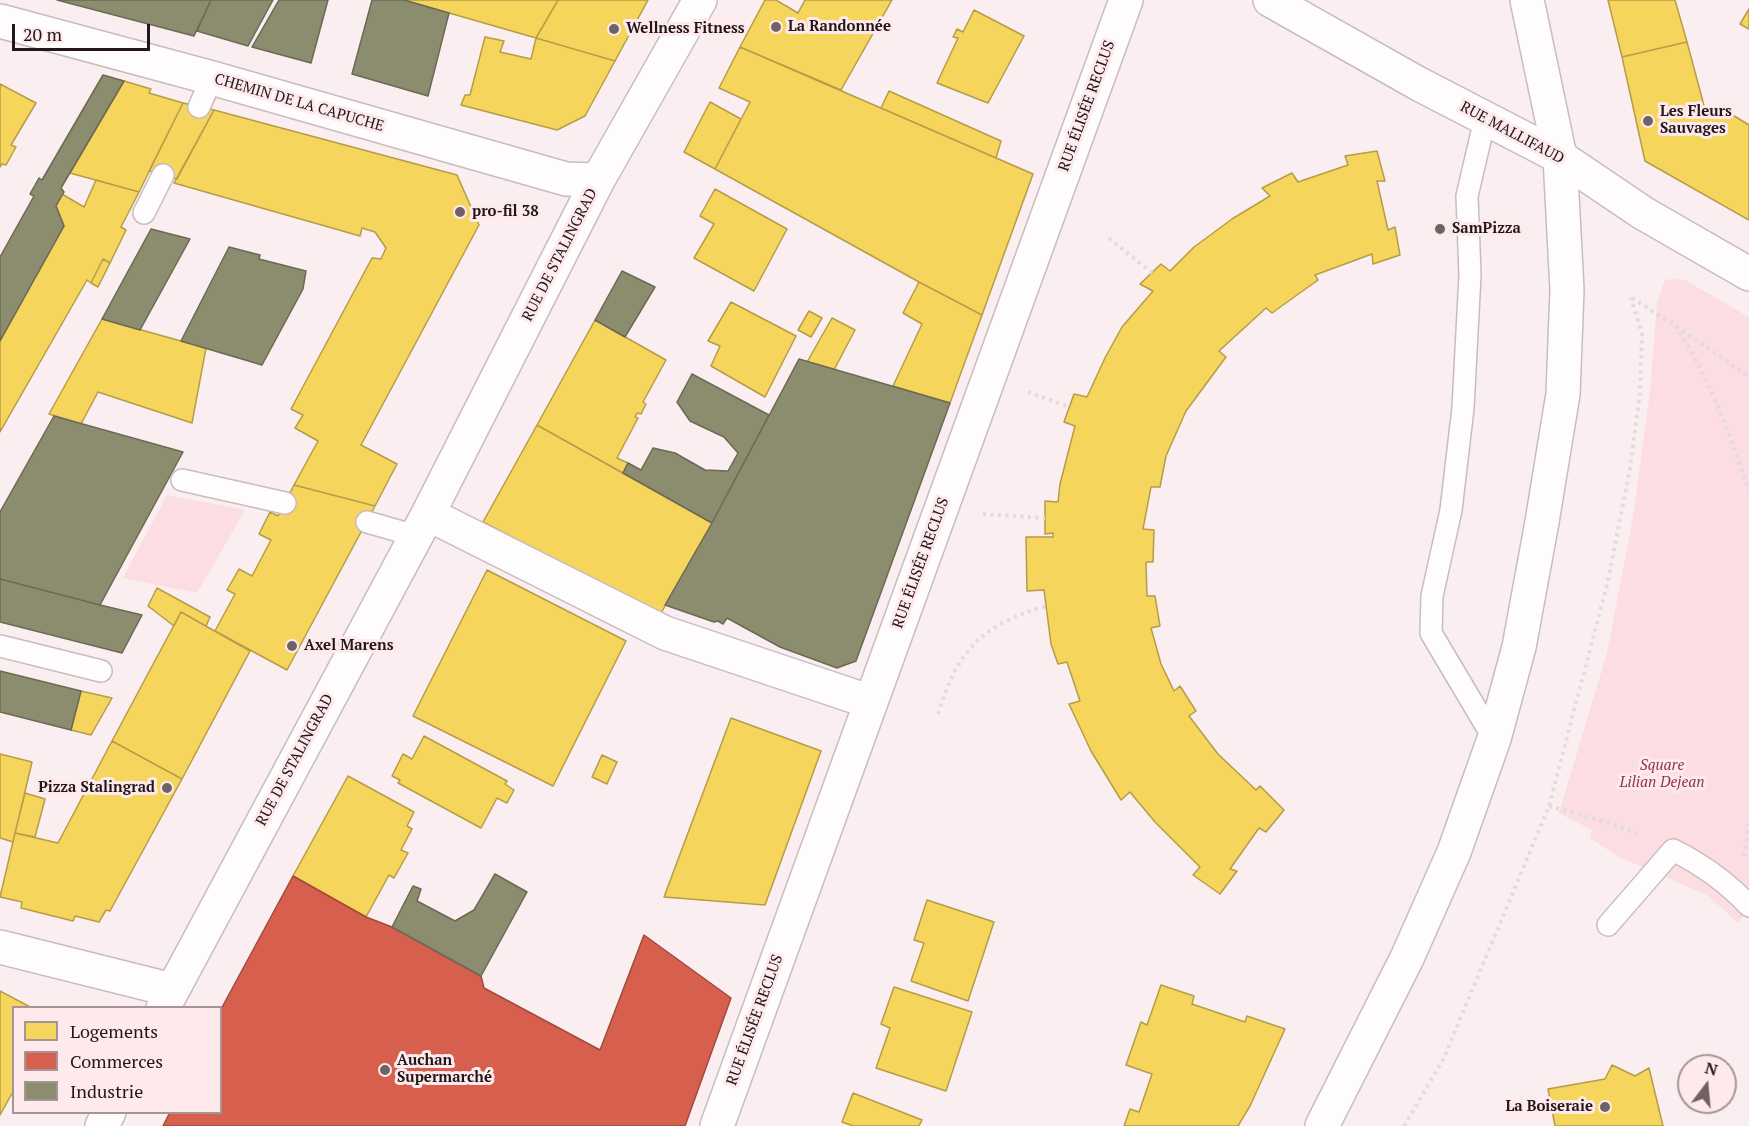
<!DOCTYPE html>
<meta charset="utf-8">
<style>
body{margin:0}
#map{position:relative;width:1749px;height:1126px;overflow:hidden;background:#faeef0;font-family:"PT Serif",serif}
canvas{display:block}
.legend{position:absolute;left:12px;top:1006px;width:210px;height:108px;box-sizing:border-box;background:#feeaec;border:2px solid #a69597;margin:0;padding:8px 10px;list-style:none;font-size:18px;color:#221618}
.legend li{display:flex;align-items:center;gap:12px;height:30px}
.legend b{width:30px;border:2px solid #a69597}
.north{position:absolute;left:1677px;top:1054px;width:60px;height:60px;box-sizing:border-box;background:#feeaec;border:2px solid #a69597;border-radius:50%;rotate:16deg;font-size:16px;font-weight:700;line-height:24px;text-align:center;color:#221618}
.north::after{content:'';display:block;margin:auto;width:21px;height:27px;background:#6e6264;clip-path:polygon(50% 0,100% 100%,50% 72%,0 100%)}
.scale{position:absolute;left:12px;top:24px;width:138px;height:27px;box-sizing:border-box;border:3px solid #221618;border-top:0;padding-left:8px;font-size:18px;line-height:21px;white-space:nowrap;color:#221618;-webkit-text-stroke:4px #feeaec;paint-order:stroke}
</style>
<div id="map">
<canvas width="1749" height="1126"></canvas>
<ul class="legend">
<li><b style="height:16px;background:#f6d55c"></b>Logements</li>
<li><b style="height:16px;background:#d6604d"></b>Commerces</li>
<li><b style="height:16px;background:#8c8c6e"></b>Industrie</li>
</ul>
<div class="north">N</div>
<div class="scale">20 m</div>
</div>
<script>
const ctx = document.querySelector('canvas').getContext('2d');
ctx.lineJoin = 'round';
function paint(path, color) { ctx.fillStyle = color; ctx.fill(path, 'evenodd'); }
function trace(path, color, width, dash) { ctx.strokeStyle = color; ctx.lineWidth = width; ctx.lineCap = dash ? 'butt' : 'round'; ctx.setLineDash(dash || []); ctx.stroke(path); }
function drawText(font, color, halo, rows, align = 'center') {
  ctx.font = font + ' "PT Serif",serif'; ctx.lineWidth = 6; ctx.setLineDash([]); ctx.textBaseline = 'middle'; ctx.strokeStyle = halo; ctx.fillStyle = color; for (const [text, x, y, turn = 0] of rows) {
    ctx.save(); ctx.translate(x, y); ctx.rotate((+turn || 0) * Math.PI / 180); ctx.textAlign = isNaN(turn) ? turn : align; if (halo) ctx.strokeText(text, 0, 0); ctx.fillText(text, 0, 0); ctx.restore();
  }
}
const green = new Path2D(`
 M1673,279L1685,280L1749,317V907L1738,923L1707,895L1617,856L1590,838L1592,830L1559,813L1607,653L1633,517L1650,392L1657,303L1665,280Z
 M167,495L245,510L197,593L123,578Z`);
const homes = new Path2D(`
 M404,0H558L536,38Z
 M558,0H648L615,61L536,38Z
 M765,0H776L798,13L805,0H892L841,90L740,47Z
 M1608,0H1675L1687,42L1622,57Z
 M1749,9V29L1740,24Z
 M974,10L1024,36L988,103L937,83L958,38L953,37L957,29L963,32Z
 M485,37L504,41L500,52L531,59L536,38L615,61L585,116L557,130L461,105L465,95H470Z
 M1687,42L1706,113L1721,108L1749,125V220L1645,161L1622,57Z
 M740,47L1033,174L982,315L919,282L715,169L750,102L719,88Z
 M124,81L151,89L149,93L183,103L139,192L70,173Z
 M0,84L36,103L11,145L16,147L6,165L2,164L0,167Z
 M889,91L1001,141L996,158L881,108Z
 M710,102L741,119L715,169L684,152Z
 M183,103L214,110L177,179L149,171Z
 M214,110L457,175L479,225L361,445L397,464L375,506L294,485L318,441L295,428L303,415L291,409L372,258L381,259L386,248L375,232L362,228L360,236L174,183Z
 M1377,151L1385,181H1377L1388,230L1395,227L1400,255L1373,264L1372,254L1315,275L1318,280L1272,313L1266,308L1219,351L1226,357L1186,411L1166,456L1160,487H1151L1143,529L1154,530L1153,562H1146L1147,596H1155L1160,626L1151,628L1161,664L1174,691L1180,686L1196,711L1189,716L1218,754L1256,790L1260,786L1284,810L1266,832L1259,828L1230,869L1237,871L1220,894L1193,875L1200,867L1155,822L1130,792L1121,800L1091,751L1069,704L1080,701L1067,662L1058,664L1051,644L1044,590L1027,591L1026,537H1053V533L1045,534V501L1058,502L1060,484L1075,426L1064,422L1074,394L1087,397L1105,358L1122,327L1153,291L1140,284L1161,264L1170,271L1194,247L1232,219L1270,196L1262,188L1292,173L1298,182L1348,165L1345,156Z
 M96,180L139,192L121,227L126,230L110,263L103,259L91,283L87,280L0,432V341L64,226L56,206L62,194L84,207Z
 M715,189L787,229L754,291L694,258L714,224L700,216Z
 M103,259L110,263L98,287L91,283Z
 M919,282L982,315L950,403L893,386L922,324L903,313Z
 M731,302L796,336L765,397L711,366L720,346L708,341Z
 M809,311L822,318L811,337L798,330Z
 M832,318L855,330L834,370L807,362Z
 M102,319L206,348L192,423L98,392L81,424L49,414Z
 M595,320L666,360L643,402L646,404L641,414L637,413L635,417L638,418L617,458L628,463L623,473L537,425Z
 M537,425L712,523L660,615L483,522Z
 M294,485L375,506L287,670L215,631L235,594L227,590L239,569L252,576L271,540L259,534L270,512L278,516Z
 M487,570L626,641L553,786L413,716Z
 M157,588L210,617L206,626L181,612L174,626L148,606Z
 M181,612L250,651L182,779L112,741Z
 M81,691L112,698L91,735L71,730Z
 M731,718L821,751L765,905L664,897Z
 M424,736L507,781L505,784L514,790L507,803L497,798L481,828L398,783L400,780L392,776L403,754L412,759Z
 M112,741L182,779L110,911L106,910L99,922L75,916L73,921L21,908L22,902L0,897L15,833L58,843Z
 M0,754L32,762L13,842L0,838Z
 M602,755L617,762L607,784L592,777Z
 M348,776L414,812L407,826L412,829L401,850L408,853L394,878L389,875L366,917L293,876Z
 M25,793L45,799L35,837L15,833Z
 M927,900L994,922L968,1001L911,981L924,943L914,940Z
 M1161,985L1194,996L1192,1004L1245,1022L1247,1016L1285,1029L1250,1106L1238,1126H1124L1130,1109L1139,1112L1152,1074L1126,1065L1141,1022L1147,1025Z
 M894,987L972,1012L946,1091L876,1068L890,1028L881,1024Z
 M0,991L32,1008H14V1090L0,1115Z
 M1612,1065L1635,1076L1649,1068L1663,1126H1555L1548,1089L1605,1079Z
 M853,1093L922,1120L919,1126H853L842,1122Z`);
const shops = new Path2D(`
 M293,876L366,917L392,927L481,976L484,988L600,1050L644,935L731,998L685,1126H163L170,1112H220V1011Z`);
const industry = new Path2D(`
 M57,0H211L194,36Z
 M211,0H273L248,46L197,31Z
 M279,0H328L311,63L252,47Z
 M372,0H404L449,13L428,96L352,74Z
 M103,75L124,81L61,188L64,192L56,206L64,226L0,341V257L34,196L30,194L39,178L42,180Z
 M151,229L190,239L140,330L102,319Z
 M229,247L260,255L259,259L306,271L303,289L262,365L181,341Z
 M622,271L655,287L625,337L595,320Z
 M799,359L950,403L856,661L837,668L780,647L727,618L723,624L718,621L714,622L665,605L712,523Z
 M692,374L769,415L712,523L623,473L628,463L641,470L653,448L675,453L705,470L728,471L738,453L724,437L690,421L677,402Z
 M54,416L183,452L100,605L0,579V512Z
 M0,579L100,605L142,615L122,653L0,622Z
 M0,671L81,691L71,730L0,712Z
 M495,874L527,892L481,976L392,927L413,886L421,889L417,901L455,921L474,910Z`);
const path = new Path2D(`
 M1109,238L1152,273
 M1632,298L1676,326L1749,377
 M1676,326C1709,378 1730,434 1749,492
 M1028,392L1069,407
 M983,514L1045,518
 M938,714C958,649 982,625 1046,606
 M1549,806L1610,823L1640,835
 M1744,856L1749,823
 M1404,1126L1443,1060L1549,806L1608,581L1630,468L1640,393L1642,334L1631,298`);
const service = new Path2D(`
 M199,107L212,78
 M1485,119L1467,196L1470,275L1463,408L1451,510L1432,596L1431,633L1494,739
 M144,213L163,175
 M182,480L285,503
 M367,522L416,536
 M0,646L101,671
 M1608,925L1673,850C1701,864 1727,882 1749,906`);
const minor = new Path2D(`
 M1270,0L1419,84L1560,157L1643,213L1749,274
 M0,21L212,78L566,179L598,180
 M428,514L665,633L871,702
 M0,947L172,990
 M163,1008L428,514L598,180L700,0
 M102,1126L109,1112
 M717,1126L1126,0`);
const tertiary = new Path2D(`
 M1322,1126L1407,958L1454,852L1494,739L1519,647L1542,522L1563,394L1567,290L1560,157L1527,0`);
const markers = [
 [776,27,6,"#6e6264"],
 [614,29,6,"#6e6264"],
 [1648,121,6,"#6e6264"],
 [460,212,6,"#6e6264"],
 [1440,229,6,"#6e6264"],
 [292,646,6,"#6e6264"],
 [167,788,6,"#6e6264"],
 [385,1070,6,"#6e6264"],
 [1605,1107,6,"#6e6264"]
];
const poiNames = [
 ["La Randonnée",788,27],
 ["Wellness Fitness",626,29],
 ["Les Fleurs",1660,112],
 ["Sauvages",1660,129],
 ["pro-fil 38",472,212],
 ["SamPizza",1452,229],
 ["Axel Marens",304,646],
 ["Pizza Stalingrad",155,788,"right"],
 ["Auchan",397,1061],
 ["Supermarché",397,1078],
 ["La Boiseraie",1593,1107,"right"]
];
const streetNames = [
 ["CHEMIN DE LA CAPUCHE",299,103,16],
 ["RUE ÉLISÉE RECLUS",1087,106,-70],
 ["RUE MALLIFAUD",1512,133,28],
 ["RUE DE STALINGRAD",560,255,-63],
 ["RUE ÉLISÉE RECLUS",921,563,-70],
 ["RUE DE STALINGRAD",295,760,-62],
 ["RUE ÉLISÉE RECLUS",755,1020,-70]
];
const parkNames = [
 ["Square",1662,766],
 ["Lilian Dejean",1662,783]
];
paint(green, '#fcdde1');
paint(homes, '#f6d55c');
trace(homes, '#b69c48', 1.5);
paint(shops, '#d6604d');
trace(shops, '#a04a3d', 1.5);
paint(industry, '#8c8c6e');
trace(industry, '#6c6954', 1.5);
trace(service, '#c8bdbe', 24);
trace(minor, '#c8bdbe', 36);
trace(tertiary, '#c8bdbe', 36);
trace(path, '#e0dbdc', 4, [3, 4.5]);
trace(service, '#fefcfd', 21);
trace(minor, '#fefcfd', 33);
trace(tertiary, '#fefcfd', 33);
for (const [x, y, r, color] of markers) { const dot = new Path2D(); dot.arc(x, y, r, 0, 2 * Math.PI); ctx.fillStyle = color; ctx.fill(dot); trace(dot, '#feeaec', 2); }
drawText('bold 15px', '#221618', '#feeaec', poiNames, 'left');
drawText('15px', '#221618', '#feeaec', streetNames);
drawText('italic 15px', '#903249', '#feeaec', parkNames);
</script>
